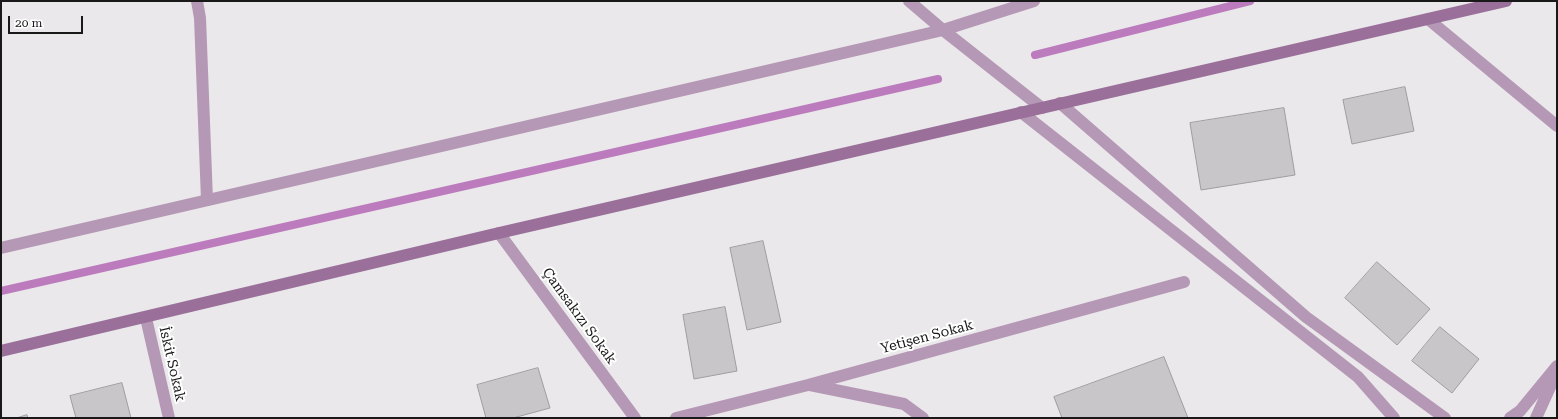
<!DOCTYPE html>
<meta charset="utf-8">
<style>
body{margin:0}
#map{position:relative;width:1558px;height:419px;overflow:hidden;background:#eae8ea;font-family:"Roboto Serif",serif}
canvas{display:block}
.frame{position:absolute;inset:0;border:2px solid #1a191a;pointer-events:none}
.scale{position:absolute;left:8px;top:16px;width:75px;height:18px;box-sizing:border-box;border:2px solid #1a191a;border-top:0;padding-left:5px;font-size:12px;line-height:14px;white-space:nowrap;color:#1a191a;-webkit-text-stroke:3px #fff;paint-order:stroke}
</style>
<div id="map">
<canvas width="1558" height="419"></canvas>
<div class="frame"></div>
<div class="scale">20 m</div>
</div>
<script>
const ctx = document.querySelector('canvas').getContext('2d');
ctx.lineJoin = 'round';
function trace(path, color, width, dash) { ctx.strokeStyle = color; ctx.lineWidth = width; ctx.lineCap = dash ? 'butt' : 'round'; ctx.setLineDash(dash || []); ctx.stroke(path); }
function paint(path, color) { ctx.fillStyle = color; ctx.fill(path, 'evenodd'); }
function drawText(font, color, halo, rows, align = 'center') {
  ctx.font = font + ' "Roboto Serif",serif'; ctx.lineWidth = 4; ctx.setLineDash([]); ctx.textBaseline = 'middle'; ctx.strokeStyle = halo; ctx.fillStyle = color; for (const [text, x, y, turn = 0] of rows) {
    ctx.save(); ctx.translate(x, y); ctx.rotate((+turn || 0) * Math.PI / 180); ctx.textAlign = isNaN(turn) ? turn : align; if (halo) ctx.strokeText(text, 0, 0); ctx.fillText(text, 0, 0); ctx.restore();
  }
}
const stream = new Path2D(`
 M1035,55L1250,1
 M1,291L938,79`);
const building = new Path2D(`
 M1405,87L1414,131L1352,144L1343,100Z
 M1284,108L1295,175L1201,190L1190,123Z
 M763,241L781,322L747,330L730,248Z
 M1377,262L1430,309L1397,345L1345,298Z
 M725,307L737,371L694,379L683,315Z
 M1440,327L1479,359L1452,393L1412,361Z
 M1164,357L1188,418H1062L1054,397Z
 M538,368L550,408L513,418H486L477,385Z
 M122,383L131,418H76L70,396Z
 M27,415L28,418H17Z`);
const minor = new Path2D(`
 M197,1L200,18L207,200
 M1428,19L1557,126
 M499,233L635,418
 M146,318L169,418
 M810,385L904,404L923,418
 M676,418L808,385L1184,282`);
const tertiary = new Path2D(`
 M909,1L943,30L1042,108
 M1060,103L1306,317L1445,418
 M1021,112L1358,377L1394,418
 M1,248L943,30L1034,1
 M1510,418L1520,411L1557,366
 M1536,418L1556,374`);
const secondary = new Path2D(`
 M1,351L499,233L1506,1`);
const streetNames = [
 ["Çamsakızı Sokak",579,316,54],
 ["Yetişen Sokak",927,337,-15],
 ["İskit Sokak",172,364,77]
];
trace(stream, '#bb7bbd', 8);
paint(building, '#c9c6c9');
trace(building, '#9f9d9f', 1);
trace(minor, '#b598b5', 12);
trace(tertiary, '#b598b5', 12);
trace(secondary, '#9a709b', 12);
drawText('14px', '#1a191a', '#fff', streetNames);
</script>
